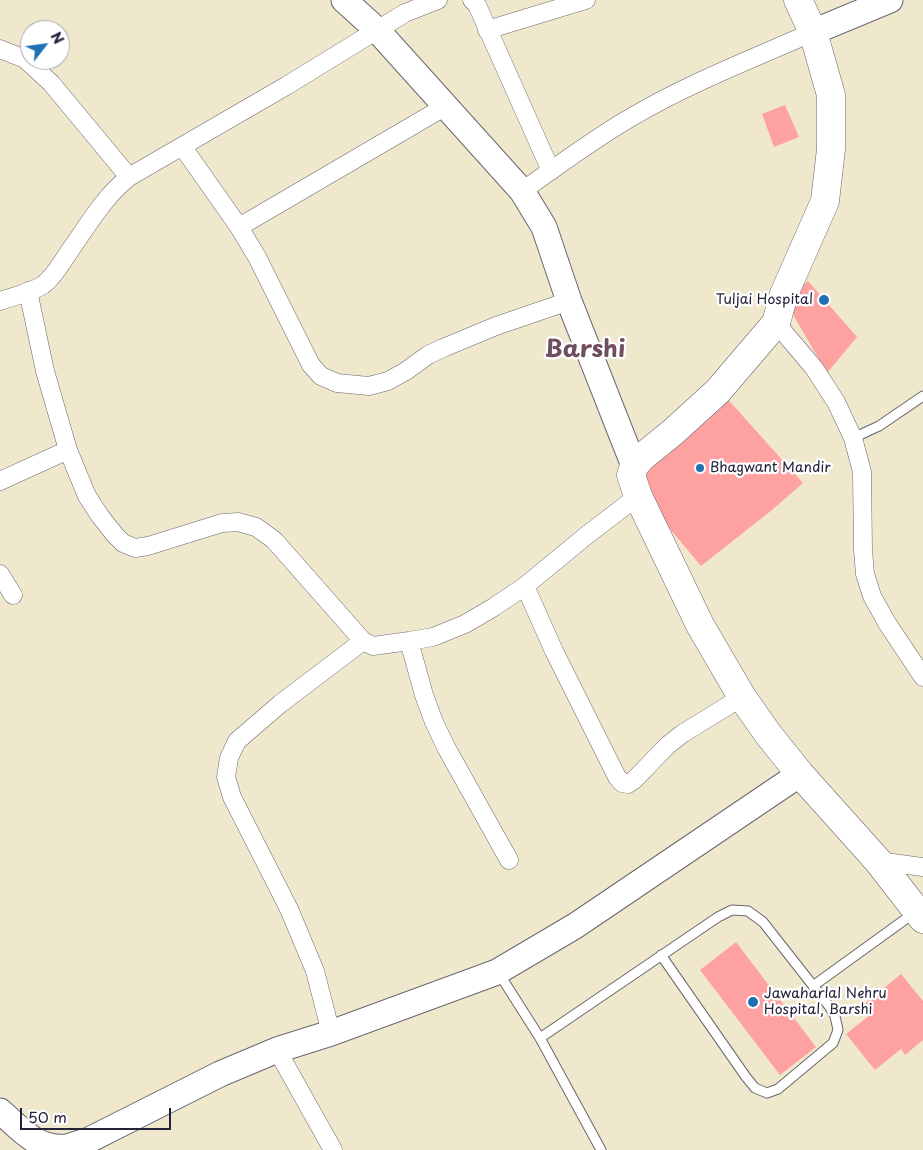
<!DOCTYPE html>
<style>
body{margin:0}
#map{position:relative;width:923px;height:1150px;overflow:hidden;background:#f0e8cd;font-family:"Playpen Sans",sans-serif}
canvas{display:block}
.north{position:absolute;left:20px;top:20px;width:50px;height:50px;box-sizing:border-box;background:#fff;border:1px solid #a7a7b1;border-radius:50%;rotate:60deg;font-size:14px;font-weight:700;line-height:20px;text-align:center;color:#22223b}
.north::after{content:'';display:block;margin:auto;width:18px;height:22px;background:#1f6fb2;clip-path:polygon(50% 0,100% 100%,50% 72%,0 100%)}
.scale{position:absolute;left:20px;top:1108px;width:151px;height:22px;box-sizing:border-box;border:2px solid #22223b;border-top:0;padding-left:6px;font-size:15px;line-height:18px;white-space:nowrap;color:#22223b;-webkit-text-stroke:4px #fff;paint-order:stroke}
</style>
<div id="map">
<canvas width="923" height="1150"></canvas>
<div class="north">N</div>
<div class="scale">50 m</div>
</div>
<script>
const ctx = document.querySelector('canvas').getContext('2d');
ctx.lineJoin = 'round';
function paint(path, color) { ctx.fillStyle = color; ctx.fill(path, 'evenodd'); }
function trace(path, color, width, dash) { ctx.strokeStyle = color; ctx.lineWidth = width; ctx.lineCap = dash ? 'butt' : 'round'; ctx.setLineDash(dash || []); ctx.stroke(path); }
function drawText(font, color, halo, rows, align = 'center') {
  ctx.font = font + ' "Playpen Sans",sans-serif'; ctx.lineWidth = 4.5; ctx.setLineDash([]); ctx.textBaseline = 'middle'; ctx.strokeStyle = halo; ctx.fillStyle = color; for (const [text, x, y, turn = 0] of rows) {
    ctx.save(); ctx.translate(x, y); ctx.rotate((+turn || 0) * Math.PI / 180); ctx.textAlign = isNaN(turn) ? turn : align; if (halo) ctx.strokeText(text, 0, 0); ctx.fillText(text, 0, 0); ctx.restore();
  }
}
const building = new Path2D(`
 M785,105L799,137L774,147L762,114Z
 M808,281L857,337L827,373L785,301Z
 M723,394L803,483L772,510L701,566L644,498L637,473Z
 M736,942L816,1047L780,1075L700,970Z
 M901,974L923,1001V1040L905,1055L901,1049L875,1070L846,1034L870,1015L863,1005Z`);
const service = new Path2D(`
 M853,438L879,426L923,396
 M498,972L540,1038L601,1150
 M813,986L914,913
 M540,1038L718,917L732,910L748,911L763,922L829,1006L835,1016L838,1030L833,1043L778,1089L767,1093L755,1088L746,1077L661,955`);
const minor = new Path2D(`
 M472,0L477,5L551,171
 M487,30L586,0
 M0,49L25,59L51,83L129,177
 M182,146L239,227L257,257L311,365L321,376L337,383L369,386L388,381L406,371L428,355L443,348L496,326L569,301
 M522,191C558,166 592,140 630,118C687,84 752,59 813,32
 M239,227L446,106
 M28,291L45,371L68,450L87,496L100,516L115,535L123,543L135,548L148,546L222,523L238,522L256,527L274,540L363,641L373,646L409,641L433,637L465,624L494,607L525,586L587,535L638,496
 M0,301C14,296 30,293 43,285C54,277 62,262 69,252C88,225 103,198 129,177L286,86L405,13L438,0
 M776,323L814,368L836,402L853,438L862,472L863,550L865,574L872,596L887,623L923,677
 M0,481L68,450
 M0,574L13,595
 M525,586L554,651L617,777L622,783L628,784L634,780L668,745L682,734L742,697
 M409,641L424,695L434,722L447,749L509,860
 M878,861L923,867
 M331,1033L315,971L289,909L232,797L226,777L229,758L237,741L280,704L363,641
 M277,1050L333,1150`);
const secondary = new Path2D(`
 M344,0L377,30L522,191L544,227L569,301L634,466
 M813,32L890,0
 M0,1111C21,1129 36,1150 67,1147C74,1145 82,1142 89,1140L220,1074L277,1050L331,1033L497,972L575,926L800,774`);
const primary = new Path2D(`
 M798,0L813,32L831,95V149L825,201L784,294L776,323L718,391L673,432L641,458L634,466L631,475L638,496L700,625L742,697L768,734L800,774L878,861L923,919`);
const markers = [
 [824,300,6,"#1f6fb2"],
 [700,468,5,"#1f6fb2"],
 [753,1002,6,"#1f6fb2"]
];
const poiNames = [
 ["Tuljai Hospital",813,300,"right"],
 ["Bhagwant Mandir",710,468],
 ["Jawaharlal Nehru",764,994],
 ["Hospital, Barshi",764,1010]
];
const townNames = [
 ["Barshi",585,350]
];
paint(building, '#fea2a1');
trace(service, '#6a676e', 11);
trace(minor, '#6a676e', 19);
trace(secondary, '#6a676e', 27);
trace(primary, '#6a676e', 29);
trace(service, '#fff', 9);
trace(minor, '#fff', 18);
trace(secondary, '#fff', 25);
trace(primary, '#fff', 28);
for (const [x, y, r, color] of markers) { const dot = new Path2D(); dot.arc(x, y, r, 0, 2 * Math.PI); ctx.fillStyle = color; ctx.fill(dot); trace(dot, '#fff', 2); }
drawText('14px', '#22223b', '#fff', poiNames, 'left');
drawText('bold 24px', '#6f4f5f', '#fff', townNames);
</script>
